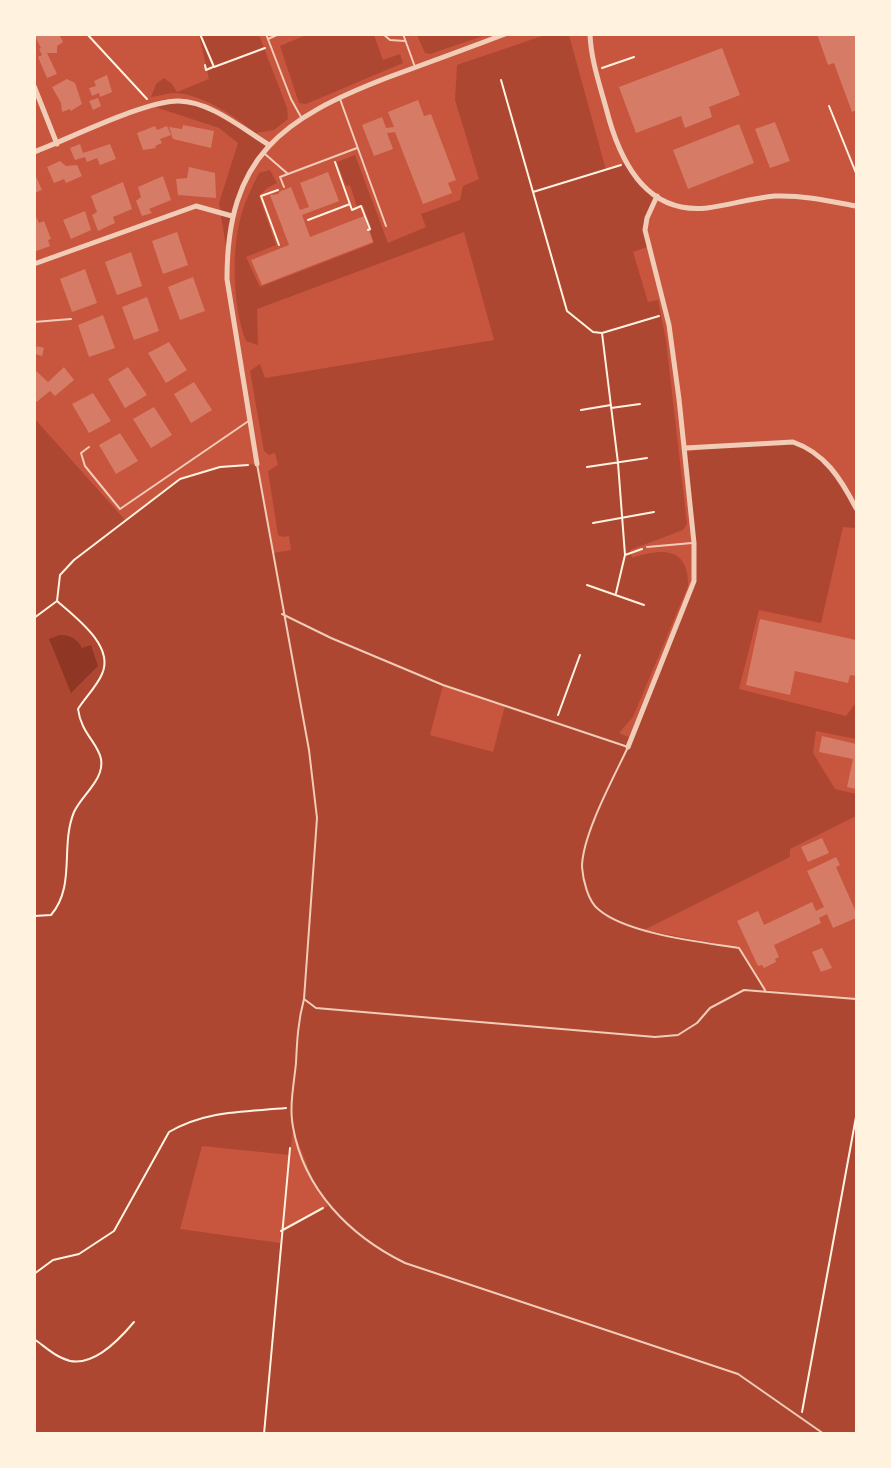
<!DOCTYPE html>
<style>
body{margin:0}
#map{position:relative;width:891px;height:1468px;overflow:hidden;background:#c8553d;font-family:"Noto Serif",serif}
canvas{display:block}
.frame{position:absolute;inset:0;border:36px solid #fff3e0;pointer-events:none}
</style>
<div id="map">
<canvas width="891" height="1468"></canvas>
<div class="frame"></div>
</div>
<script>
const ctx = document.querySelector('canvas').getContext('2d');
ctx.lineJoin = 'round';
function paint(path, color) { ctx.fillStyle = color; ctx.fill(path, 'evenodd'); }
function trace(path, color, width, dash) { ctx.strokeStyle = color; ctx.lineWidth = width; ctx.lineCap = dash ? 'butt' : 'round'; ctx.setLineDash(dash || []); ctx.stroke(path); }
const green = new Path2D(`
 M199,35H259L287,108L288,119L274,130L256,133C235,117 203,94 175,93C168,93 159,96 151,97L156,84L164,78L172,84L177,92L209,79Z
 M306,35H374L383,60L400,54L403,63L306,104L299,103L280,46Z
 M417,35V34L486,35L430,54L425,53Z
 M545,35H569L606,170L626,163L634,178L657,196L647,218V247L633,252L648,302L658,300L666,340L687,524L683,530L630,550L632,558C661,548 689,546 688,586L633,717L619,733L631,738L694,581V543L685,452L750,443L793,442L824,459L856,508V528L843,527L821,623L759,610L739,689L846,716L856,703V739L816,731L813,753L835,789L856,794V816L790,849V857L644,930L739,948L765,990L856,999V1433H35L34,418L126,521L180,479L220,467L257,464L273,553L291,550L289,536L282,537L278,535L268,471L278,465L275,453L269,455L264,451L250,371L260,364L265,378L494,340L464,232L257,309L258,345L246,341C233,309 231,250 241,216C245,201 252,187 259,173L270,170L277,183L267,188L259,196L276,245L246,257L260,287L374,243L370,231L372,230L363,205L357,207L350,185L346,186L337,162L355,155L388,243L426,227L421,214L460,200L463,186L479,179L455,100L457,65ZM443,685L505,706L493,752L430,735ZM293,1129L314,1183L328,1206L281,1231L280,1243L180,1229L202,1146L290,1155Z
 M179,101L204,108L269,145L247,177L238,199L227,253L219,203L238,143L219,128L152,106Z`);
const water = new Path2D(`
 M60,635C71,635 77,639 82,648L91,645L98,666L71,693L49,639Z`);
const building = new Path2D(`
 M34,34H59L63,42L57,46V53H47L57,74L47,78L38,57L42,55L39,49L41,48Z
 M817,34H856V110L852,112L834,63L828,65Z
 M722,48L740,95L709,107L712,117L685,128L681,116L636,133L619,87Z
 M107,75L112,92L100,97L99,93L92,96L89,88L96,86L94,81Z
 M67,79L75,83L82,104L71,111L70,109L62,112L61,103L52,87Z
 M98,98L101,106L93,110L89,101Z
 M418,100L424,116L431,114L456,180L448,183L452,193L423,204L395,132L387,133L393,149L374,156L362,125L382,117L386,128L394,127L388,112Z
 M775,122L790,161L770,168L755,129Z
 M739,124L754,163L688,189L673,150Z
 M183,125L214,131L211,148L173,139L169,127L182,129Z
 M155,126L157,130L167,126L171,135L160,139L162,143L155,146L156,148L143,150L137,133Z
 M80,144L83,153L110,144L116,159L100,165L97,158L87,162L85,157L75,160L70,148Z
 M60,161L66,166L77,165L82,176L66,183L64,179L54,183L47,167Z
 M189,167L215,173L216,198L178,195L176,179L187,178Z
 M34,172L42,190L34,193Z
 M328,172L339,201L302,215L310,237L364,216L373,242L262,285L251,260L289,245L270,195L279,194V192L291,187L300,210L309,207L300,183Z
 M163,176L171,200L149,209L152,213L142,216L136,201L141,197L138,187Z
 M123,182L132,209L113,217L115,223L98,231L92,215L97,212L91,196Z
 M85,211L91,230L71,239L63,220Z
 M34,213L39,223L44,221L51,239L48,240L50,246L34,252Z
 M177,232L188,265L163,274L152,241Z
 M131,252L142,286L117,295L105,262Z
 M85,269L97,303L72,312L60,279Z
 M193,277L205,311L180,320L168,287Z
 M147,297L159,331L134,340L122,307Z
 M103,315L115,348L89,357L78,325Z
 M169,342L187,370L166,383L148,353Z
 M37,346L44,348L42,356L35,354Z
 M64,367L74,380L55,396L50,391L34,404V369L48,382Z
 M128,367L147,395L125,408L108,379Z
 M194,382L212,410L191,423L174,394Z
 M93,393L111,421L89,433L72,404Z
 M154,407L172,435L151,448L133,419Z
 M120,433L138,461L116,474L99,445Z
 M760,619L856,640V676L850,675L848,683L795,671L790,695L746,685Z
 M822,736L856,744V789L847,787L853,759L819,752Z
 M822,838L829,853L808,862L801,847Z
 M836,857L840,865L836,867L856,912V918L833,928L827,914L819,918L821,923L774,945L779,957L775,959L776,962L764,968L762,965L758,966L737,921L758,911L764,925L812,902L816,911L824,907L807,871Z
 M822,948L832,968L821,972L812,952Z`);
const path = new Path2D(`
 M87,34L147,99
 M200,34L214,67L265,48
 M205,65L206,70L213,67
 M602,68L634,57
 M501,80L567,311L593,332L602,333L659,316
 M829,106L856,173
 M335,162L352,210L361,206L370,229L368,230
 M278,190L261,196L279,245
 M533,192L621,165
 M308,220L350,204
 M602,333L618,463L625,555L616,593
 M611,408L640,404
 M581,410L611,405
 M587,467L647,458
 M593,523L654,512
 M625,555L642,549
 M587,585L644,605
 M34,618L57,601
 M558,715L580,655
 M34,916L51,915C76,886 60,846 74,812C81,796 105,779 101,759C98,743 81,733 78,709C85,698 97,686 102,674C115,646 75,617 57,601L60,575L74,560L180,479L220,467L248,465
 M281,1231L323,1208
 M34,1274L53,1260L79,1254L114,1231L169,1132C206,1110 245,1112 286,1108
 M34,1339C43,1345 52,1354 62,1358C89,1372 118,1341 134,1322
 M802,1412L856,1117
 M264,1434L290,1148`);
const service = new Path2D(`
 M266,34L291,99L301,117
 M383,34L390,40L405,41
 M403,34L415,67
 M268,39L279,34
 M340,99L386,226
 M265,154L288,174
 M284,187L280,177L357,148
 M34,322L71,319
 M89,447L81,453L85,466L120,509L250,420
 M257,464L309,750L317,818L304,999C298,1021 297,1041 296,1063C294,1084 289,1106 293,1127C304,1190 350,1236 405,1263L738,1374L824,1434
 M647,547L692,543
 M282,614L331,638L443,685L628,747C614,777 582,835 582,867C583,880 588,901 598,909C626,934 702,942 739,948L765,990
 M304,999L316,1008L655,1037L678,1035L697,1023L710,1008L744,990L856,999`);
const minor = new Path2D(`
 M590,34C591,63 602,91 609,119C623,167 649,214 707,208C730,205 752,198 775,196C803,195 830,201 856,206
 M34,86L57,144
 M34,152C69,139 144,101 178,101C210,101 243,129 269,145
 M34,264L196,206L232,216
 M685,448L793,442C825,453 841,479 856,508
 M257,464L227,279C227,156 282,118 389,77C427,63 466,49 505,34
 M628,747L694,581V543L679,399L669,325L645,230L647,218L657,196`);
paint(green, '#ae4732');
paint(water, '#8f3625');
paint(building, '#d67c66');
trace(path, '#fff3e0', 2);
trace(service, '#f1ccb7', 2);
trace(minor, '#f1ccb7', 5);
</script>
